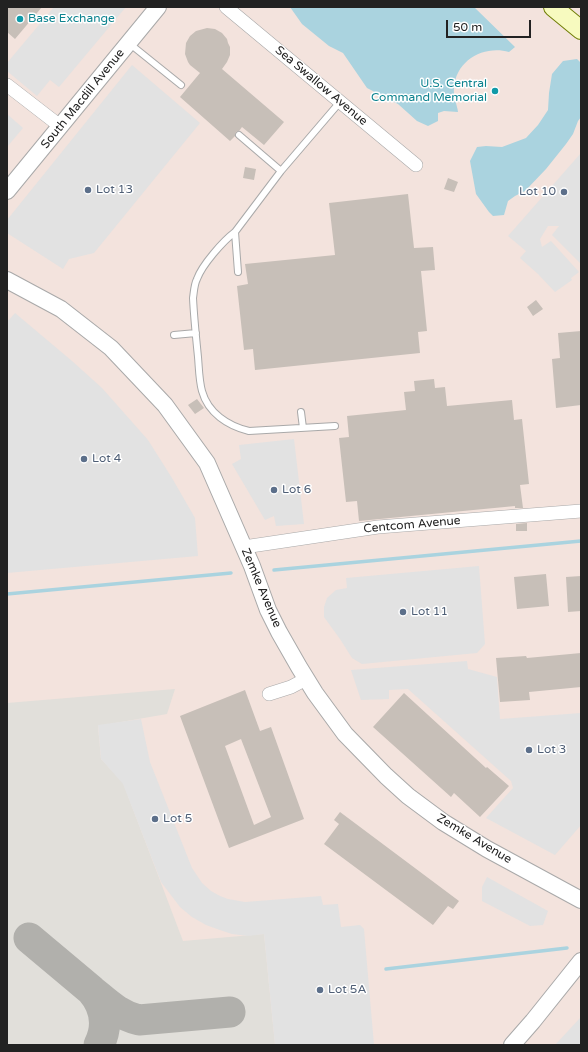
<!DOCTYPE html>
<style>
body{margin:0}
#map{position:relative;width:588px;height:1052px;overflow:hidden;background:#f2efe9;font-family:"Varela Round",sans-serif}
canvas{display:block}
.frame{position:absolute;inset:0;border:8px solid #222;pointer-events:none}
.scale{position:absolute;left:446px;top:20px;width:85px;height:18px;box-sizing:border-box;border:2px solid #222;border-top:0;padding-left:5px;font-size:12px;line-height:14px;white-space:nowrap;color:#222;-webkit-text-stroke:3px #fff;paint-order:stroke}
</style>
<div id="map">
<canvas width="588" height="1052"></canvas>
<div class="frame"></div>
<div class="scale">50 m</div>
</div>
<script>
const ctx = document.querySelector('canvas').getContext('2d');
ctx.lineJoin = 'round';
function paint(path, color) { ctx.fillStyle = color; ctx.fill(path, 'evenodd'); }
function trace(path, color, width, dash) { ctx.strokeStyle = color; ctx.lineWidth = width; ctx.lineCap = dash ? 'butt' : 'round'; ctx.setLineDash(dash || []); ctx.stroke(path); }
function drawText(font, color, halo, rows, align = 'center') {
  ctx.font = font + ' "Varela Round",sans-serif'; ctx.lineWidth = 3; ctx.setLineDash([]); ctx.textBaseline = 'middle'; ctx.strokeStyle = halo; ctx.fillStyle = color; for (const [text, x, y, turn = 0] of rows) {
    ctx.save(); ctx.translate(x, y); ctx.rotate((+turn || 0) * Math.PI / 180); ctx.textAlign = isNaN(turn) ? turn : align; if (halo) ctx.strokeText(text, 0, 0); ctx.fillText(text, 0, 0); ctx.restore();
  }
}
const military = new Path2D(`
 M7,7H581V1045H7Z`);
const airport = new Path2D(`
 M175,689L167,714L98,726L101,759L123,783L183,941L264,934L275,1045H7V703Z`);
const parking = new Path2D(`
 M54,7H126L59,87L50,80L37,96L7,71V63Z
 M132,65L200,123L94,253L69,259L63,269L7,233V220Z
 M7,114L23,128L7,147Z
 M581,153V264L552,235L559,226H548L540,239L542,247L551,241L579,272L571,278L572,280L555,292L538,274L520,258L526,251L508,236Z
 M15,313L72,361L102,388L148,440L172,478L195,518L198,556L7,573V319L9,320Z
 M294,439L304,524L276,526L274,516L265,520L232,464L241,459L239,445Z
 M479,566L485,644L477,653L362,664L352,658L340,639L324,617V607L327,598L336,590L347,588L346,578Z
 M467,661L468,669L497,677L500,719L581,713V825L555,855L486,818L513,788L511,781L408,689L389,690V699L361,700L351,670Z
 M141,719L150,762L192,868L202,883L211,891L220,896L228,899L245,902L321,896L323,905L338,904L341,927L360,925L364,929L374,1045H275L264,934L248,936L232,934L217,929L206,925L192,917L180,907L161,882L123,784L101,759L98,725Z
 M487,877L548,911L543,925L530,926L482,901V887Z
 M581,1017V1045H555Z`);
const water = new Path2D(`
 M290,7H474L515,47L509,52C484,45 456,60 454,88C453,97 457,104 458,112L444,111L438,113V121L428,126L417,121L398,104L367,88L343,53L329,46L302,24Z
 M577,59L581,63V117L578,121L573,134L566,144L546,169L525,191L515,196L508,201L504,215L493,216L489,212L476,194L470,161L477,147L486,146L502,147L526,138L538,125L548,110L549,93L552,74L563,61Z`);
const stream = new Path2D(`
 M274,570L581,541
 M7,594L231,573
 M386,969L567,948`);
const taxiway = new Path2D(`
 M29,938L91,990C105,1006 109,1025 99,1045
 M91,990C106,1002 118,1015 139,1020L230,1012`);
const building = new Path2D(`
 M7,7H42L15,39L7,32Z
 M207,28L215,29L222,33L227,39L228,43L230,47V55L227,62L222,69L284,122L264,145L242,127L239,131L236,132L235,136L230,141L180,97L200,73L190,65L188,62L185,54L186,43L190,36L196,31Z
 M245,167L256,169L254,180L243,178Z
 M448,178L458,182L454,192L444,189Z
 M408,194L414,248L433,247L435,270L421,271L427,331L418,332L420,353L255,370L253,349L244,350L237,286L248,284L245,264L335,255L329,203Z
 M536,300L543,309L533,316L527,307Z
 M581,331V405L556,408L552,359L560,358L558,333Z
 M434,379L435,388L445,387L447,406L512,400L514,420L522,419L529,484L520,485L523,508H515V506L359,521L357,501L346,502L339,438L349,437L347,416L406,410L404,392L415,391L414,381Z
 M197,399L204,408L195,414L188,405Z
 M527,523V531H516V524Z
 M546,574L549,606L517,609L514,577Z
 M581,576V611L568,612L566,577Z
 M581,653V687L529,692L530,700L500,702L496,658L526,656L527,658Z
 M245,690L260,731L271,727L304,819L229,848L180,716ZM241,739L271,817L254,825L225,746Z
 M404,693L486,768L487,767L509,786L480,817L454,793L451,797L373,727Z
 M340,812L459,901L453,909L448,906L433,925L324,844L339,824L334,820Z`);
const service = new Path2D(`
 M130,44L181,85
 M239,135L281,171
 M235,232L238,272
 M174,335L196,333
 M301,412L303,428
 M335,426L249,431C228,426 208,413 202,391C199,380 199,368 198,357C196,337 194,318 193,298C194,292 194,285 197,279C202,265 223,241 235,232L281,171L340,102`);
const minor = new Path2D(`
 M226,7L416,165
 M7,85L60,126
 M244,547L378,527L581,511
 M269,694L291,687L306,679`);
const tertiary = new Path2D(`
 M7,191L158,7
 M7,280L61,309L111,348L165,405L207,463L252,566L268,610L279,632L299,667L315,693L345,734L386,776L408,796L443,822L487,849L581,900
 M512,1045L533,1021L581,961`);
const secondary = new Path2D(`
 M553,7L581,30`);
const markers = [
 [20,19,4,"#0f9aa8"],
 [495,91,4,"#0f9aa8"],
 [88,190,4,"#5c6f8a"],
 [564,192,4,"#5c6f8a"],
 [84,459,4,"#5c6f8a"],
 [274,490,4,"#5c6f8a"],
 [403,612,4,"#5c6f8a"],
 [529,750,4,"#5c6f8a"],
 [155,819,4,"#5c6f8a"],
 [320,990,4,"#5c6f8a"]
];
const cultureNames = [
 ["Base Exchange",28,19],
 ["U.S. Central",487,84,"right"],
 ["Command Memorial",487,98,"right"]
];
const streetNames = [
 ["Sea Swallow Avenue",321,86,40],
 ["South Macdill Avenue",83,99,-51],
 ["Centcom Avenue",412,525,-5],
 ["Zemke Avenue",261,588,67],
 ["Zemke Avenue",474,839,31]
];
const serviceNames = [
 ["Lot 13",96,190],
 ["Lot 10",556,192,"right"],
 ["Lot 4",92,459],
 ["Lot 6",282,490],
 ["Lot 11",411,612],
 ["Lot 3",537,750],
 ["Lot 5",163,819],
 ["Lot 5A",328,990]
];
paint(military, '#f3e3dd');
paint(airport, '#e1dfda');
paint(parking, '#e2e2e2');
paint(water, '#aad3df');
trace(stream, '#aad3df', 3.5);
trace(taxiway, '#b1b0ac', 31);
paint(building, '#c7bfb8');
trace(service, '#a9a9a9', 8);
trace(minor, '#a9a9a9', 14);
trace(tertiary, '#a9a9a9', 18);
trace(secondary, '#707d05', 20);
trace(service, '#fff', 6);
trace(minor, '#fff', 13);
trace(tertiary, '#fff', 16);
trace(secondary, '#f7fabf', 18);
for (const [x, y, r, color] of markers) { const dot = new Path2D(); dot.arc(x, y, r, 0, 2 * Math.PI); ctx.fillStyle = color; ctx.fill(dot); trace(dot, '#fff', 1.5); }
drawText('12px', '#0d838f', '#fff', cultureNames, 'left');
drawText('12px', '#222', '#fff', streetNames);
drawText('12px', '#4e5e75', '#fff', serviceNames, 'left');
</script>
